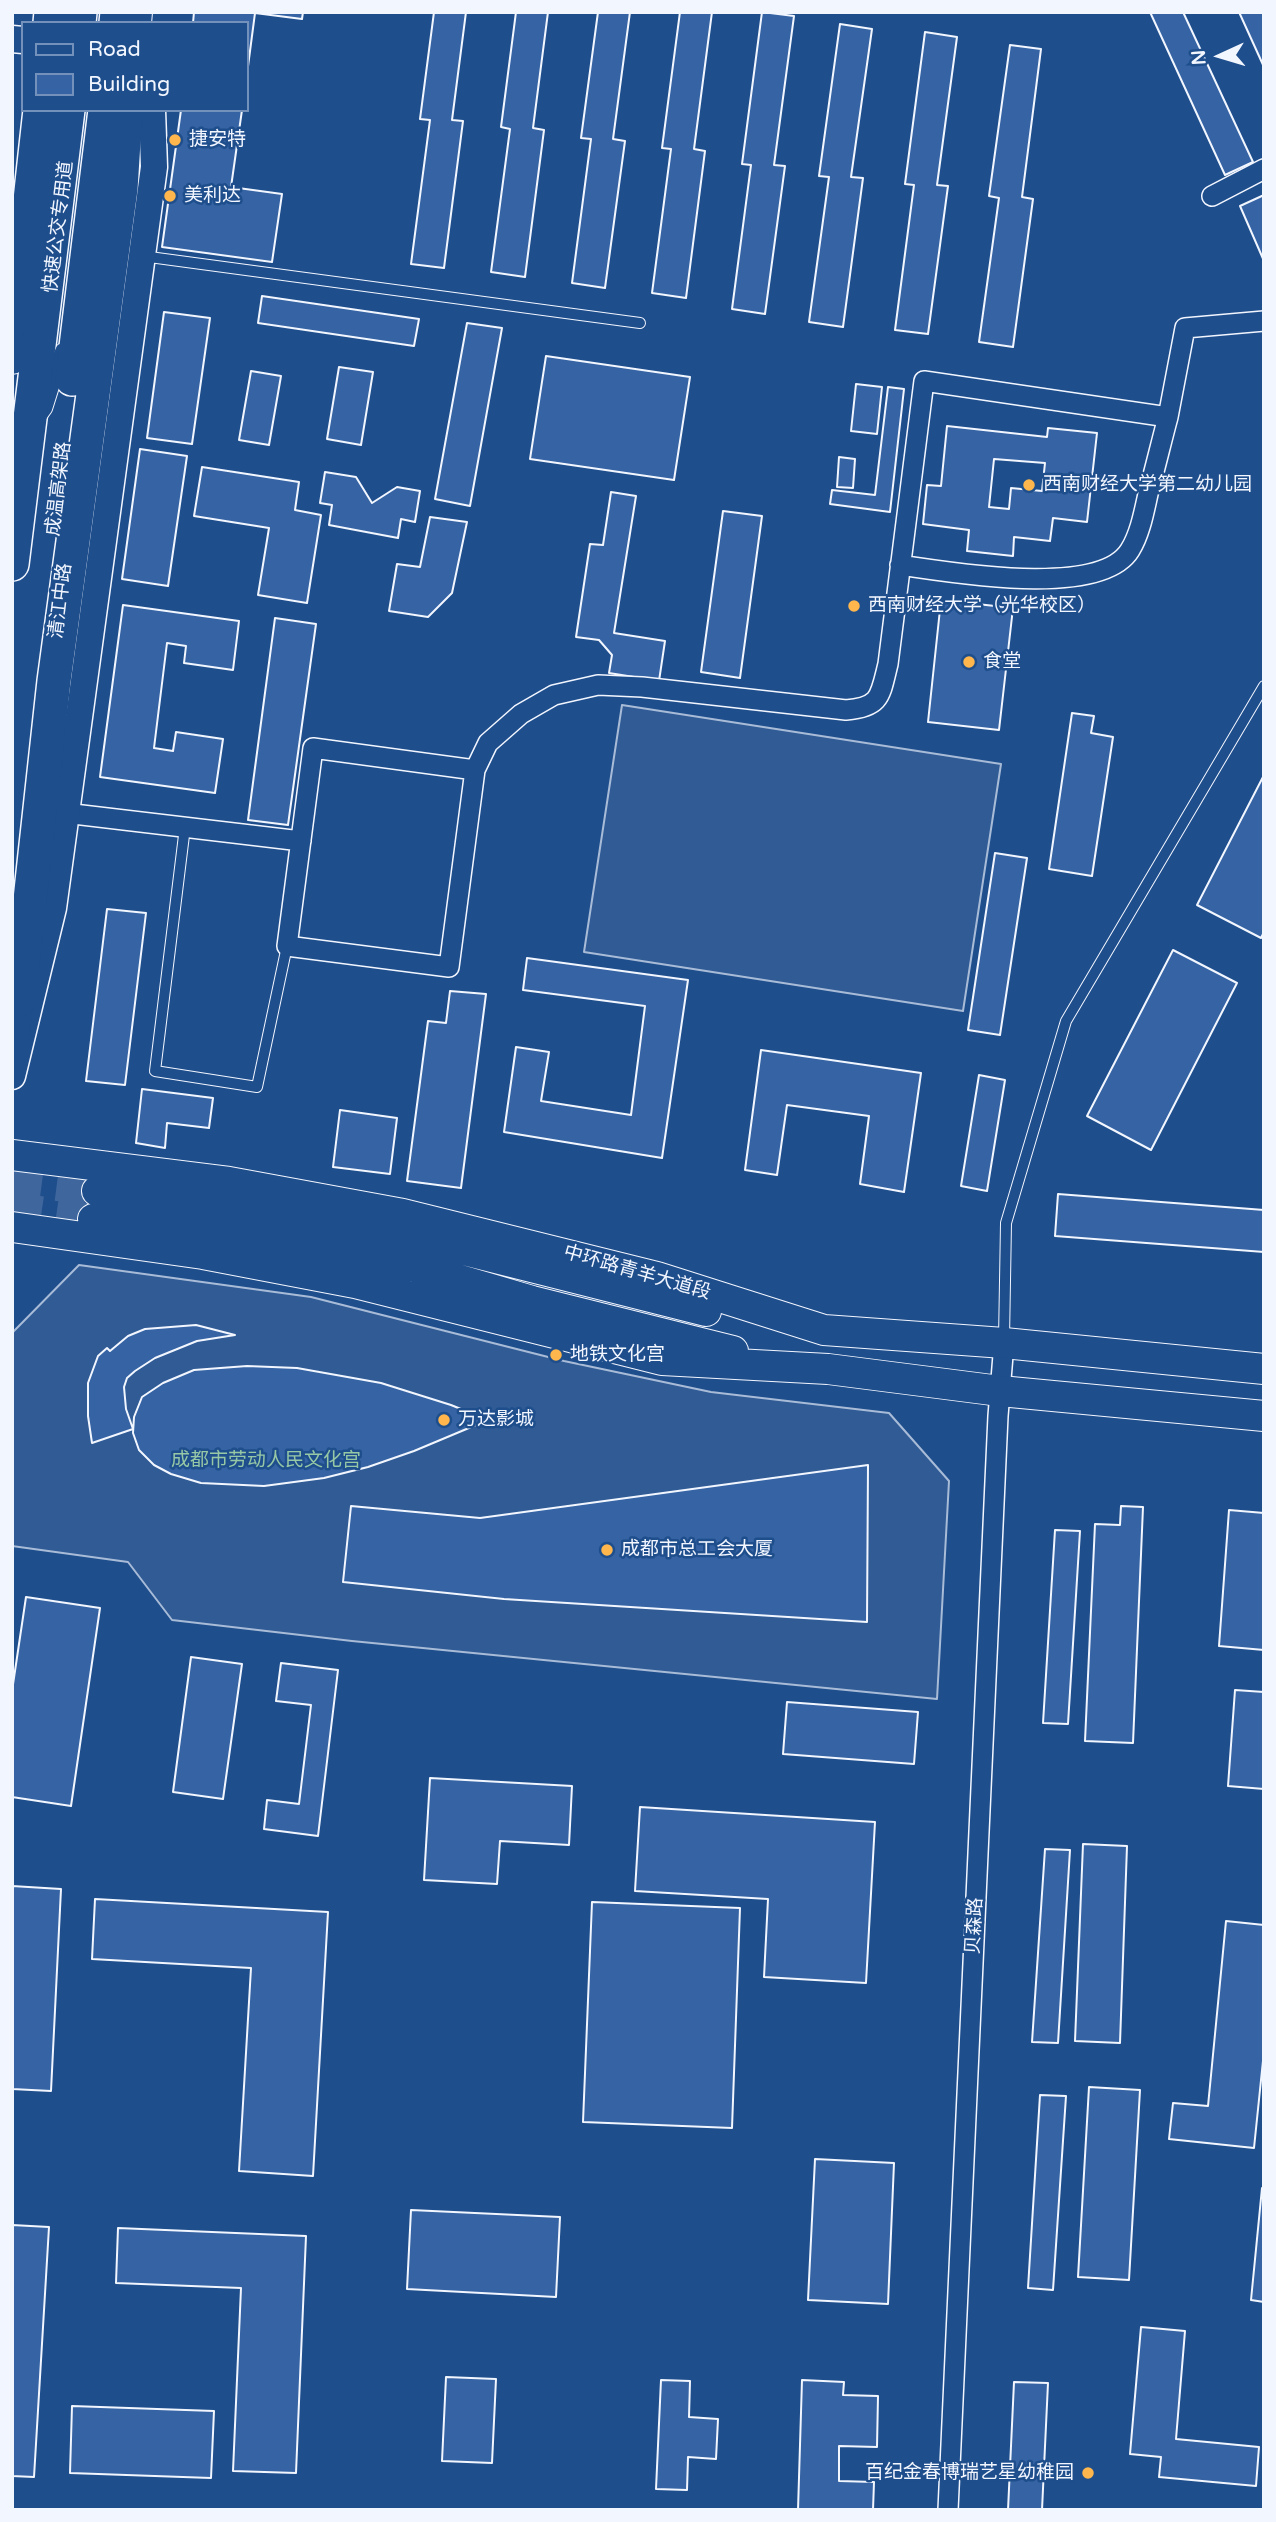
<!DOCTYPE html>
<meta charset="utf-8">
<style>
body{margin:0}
#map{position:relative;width:1276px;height:2522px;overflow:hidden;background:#1f4e8c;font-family:"Varela Round",sans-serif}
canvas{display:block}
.frame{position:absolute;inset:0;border:14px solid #f2f6ff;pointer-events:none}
.legend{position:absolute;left:21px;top:21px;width:228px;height:91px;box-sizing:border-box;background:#1f4e8c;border:2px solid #7391ba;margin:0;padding:9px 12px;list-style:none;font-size:21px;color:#f2f6ff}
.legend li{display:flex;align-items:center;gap:14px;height:35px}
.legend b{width:35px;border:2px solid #7391ba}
.north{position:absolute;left:1185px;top:21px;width:70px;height:70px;-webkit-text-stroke:5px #1f4e8c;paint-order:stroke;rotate:266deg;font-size:19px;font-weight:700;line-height:28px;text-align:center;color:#f2f6ff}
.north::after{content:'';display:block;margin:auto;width:24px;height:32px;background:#f2f6ff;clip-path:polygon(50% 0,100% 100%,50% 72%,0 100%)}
</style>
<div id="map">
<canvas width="1276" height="2522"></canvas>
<div class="frame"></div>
<ul class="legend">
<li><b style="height:9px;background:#1f4e8c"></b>Road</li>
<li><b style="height:19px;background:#3563a3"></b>Building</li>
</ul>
<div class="north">N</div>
</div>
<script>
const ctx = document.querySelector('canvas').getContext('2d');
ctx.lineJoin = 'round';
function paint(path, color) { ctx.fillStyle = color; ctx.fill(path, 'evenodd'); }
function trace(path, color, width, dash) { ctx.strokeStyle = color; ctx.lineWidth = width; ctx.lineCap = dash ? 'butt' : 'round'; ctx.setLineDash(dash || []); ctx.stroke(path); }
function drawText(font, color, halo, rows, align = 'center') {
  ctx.font = font + ' "Varela Round","Noto Sans SC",sans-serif'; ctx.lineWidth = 5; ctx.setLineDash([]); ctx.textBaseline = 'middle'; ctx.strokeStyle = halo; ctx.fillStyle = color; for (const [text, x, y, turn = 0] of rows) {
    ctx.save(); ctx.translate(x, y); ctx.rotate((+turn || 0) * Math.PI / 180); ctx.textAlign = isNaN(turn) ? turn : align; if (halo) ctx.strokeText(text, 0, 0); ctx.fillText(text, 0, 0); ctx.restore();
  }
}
const built = new Path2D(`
 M622,705L1001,764L963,1011L584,952Z
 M79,1265L311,1297L564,1361L711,1392L889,1413L949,1481L937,1699L352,1641L172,1620L128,1562L12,1546V1333Z`);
const building = new Path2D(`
 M194,12H303L302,19L255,13L247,74V23H193Z
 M434,12H466L452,120L463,121L444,268L411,264L430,120L420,119Z
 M516,12H548L533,128L544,130L525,277L491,272L510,129L501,127Z
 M598,12H630L613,139L625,141L605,288L572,283L591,139L581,138Z
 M680,12H712L694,149L705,151L686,298L652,293L671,149L662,148Z
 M762,12L794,16L774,165L785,166L765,314L732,309L751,165L742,164Z
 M1150,12H1183L1253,162L1225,175Z
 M1239,12H1264V67Z
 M840,24L872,29L851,177L863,178L843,327L809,322L829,177L819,176Z
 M925,32L957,37L937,185L948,186L928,334L895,330L914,185L905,184Z
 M1010,45L1041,49L1022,197L1033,199L1013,347L979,342L999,198L989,196Z
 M181,110H242L231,187L282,194L272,262L162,247Z
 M1264,195V261L1240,206Z
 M262,296L419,319L414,346L258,323Z
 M164,312L210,318L192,444L147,438Z
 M467,323L502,328L470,506L435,499Z
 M546,356L690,377L674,480L530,459Z
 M339,367L373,372L361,445L327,439Z
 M251,371L281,376L269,445L239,440Z
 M856,384L882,387L877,434L851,431Z
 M888,387L904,389L890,512L830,504L832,490L875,495Z
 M947,426L1047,437L1048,428L1097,433L1087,522L1053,518L1050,541L1014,537L1013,556L967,551L969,530L923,524L927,485L941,486ZM994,459L1045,463L1042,491L1011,488L1009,509L989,507Z
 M140,449L187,456L168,586L122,579Z
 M839,457L855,459L853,488L837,487Z
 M202,467L299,482L295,510L321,515L307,603L258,595L269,528L194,516Z
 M325,472L356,477L372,503L397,487L420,491L415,522L401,519L398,538L329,525L332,505L320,503Z
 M611,492L636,496L614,633L665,641L659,681L609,673L612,655L599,640L576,637L590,544L603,545Z
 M723,511L762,516L740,678L701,672Z
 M430,517L467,522L452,593L428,617L389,611L397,564L420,567Z
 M941,600L1013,608L999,730L928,722Z
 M123,605L239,621L233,670L184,663L186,646L167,643L154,748L173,751L176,732L223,739L215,793L100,777Z
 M275,618L316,624L288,825L248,820Z
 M1072,713L1094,716L1091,733L1113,737L1092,876L1049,869Z
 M1264,775V932L1261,938L1197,905Z
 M995,853L1027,858L1000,1035L968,1030Z
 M107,909L146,913L125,1085L86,1081Z
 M1173,950L1237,983L1151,1150L1087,1116Z
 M527,958L688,980L662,1158L504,1132L516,1047L549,1052L541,1101L631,1115L645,1006L523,990Z
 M450,991L486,994L461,1188L407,1181L428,1021L446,1023Z
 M761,1050L921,1073L904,1192L860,1184L869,1116L787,1105L777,1175L745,1170Z
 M979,1075L1005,1080L987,1191L961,1186Z
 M142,1089L213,1098L209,1128L167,1123L165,1148L136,1143Z
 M340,1110L397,1118L390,1174L333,1167Z
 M1058,1194L1264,1210V1252L1055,1236Z
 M196,1325L235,1335L197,1341L155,1358L135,1371L127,1378L124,1387L126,1409L133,1429L92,1443L88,1416V1383L98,1356L107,1348L110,1351L128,1336L145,1329Z
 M247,1366L297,1368L381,1383L451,1405L488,1420L414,1451L368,1467L324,1478L264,1486L201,1483L171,1474L154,1465L139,1450L133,1433L134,1417L142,1397L163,1383L194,1370Z
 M868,1465L867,1622L504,1599L343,1582L351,1506L480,1518Z
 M1121,1506L1143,1507L1133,1743L1085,1741L1095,1524L1120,1525Z
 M1229,1510L1264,1513V1650L1219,1646Z
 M1055,1530L1080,1531L1068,1724L1043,1723Z
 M26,1597L100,1608L71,1806L12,1797V1691Z
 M191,1657L242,1664L223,1799L173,1792Z
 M281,1663L338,1670L318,1836L264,1829L267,1800L299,1804L311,1705L276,1701Z
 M1235,1690L1264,1692V1789L1228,1786Z
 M787,1702L918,1712L914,1764L783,1754Z
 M430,1778L572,1786L569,1845L500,1841L497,1884L424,1880Z
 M640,1807L875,1822L866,1983L764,1977L768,1899L635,1891Z
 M1083,1844L1127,1846L1120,2043L1075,2041Z
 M1045,1849L1070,1850L1058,2043L1032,2042Z
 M12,1886L61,1889L51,2091L12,2089Z
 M95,1899L328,1912L313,2176L239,2171L251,1968L92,1959Z
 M592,1902L740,1908L732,2128L583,2122Z
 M1226,1921L1264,1925V2051L1254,2148L1169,2139L1173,2103L1208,2106Z
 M1089,2087L1140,2090L1129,2280L1078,2277Z
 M1040,2095L1066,2096L1053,2290L1028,2288Z
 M815,2159L894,2163L888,2304L808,2300Z
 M1262,2188H1264V2302L1251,2300Z
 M411,2210L560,2217L556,2297L407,2289Z
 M12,2225L49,2227L34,2477L12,2476Z
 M118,2228L306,2236L296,2473L233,2471L241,2288L116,2283Z
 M1141,2327L1185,2331L1176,2439L1259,2447L1256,2486L1159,2477L1161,2457L1130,2454Z
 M446,2377L496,2379L492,2463L442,2461Z
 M661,2380L690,2381L689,2417L718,2419L716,2459L688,2457L687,2490L656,2489Z
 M802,2380L844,2382L843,2395L878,2396L877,2447L839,2446V2481L874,2482L873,2510H798Z
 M1014,2382L1048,2383L1042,2510H1008Z
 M72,2406L214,2411L211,2478L70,2473Z`);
const primaryTunnel = new Path2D(`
 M12,1180L97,1191
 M12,1207L93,1219`);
const lane = new Path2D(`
 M142,256L640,323
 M49,377L61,349
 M42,416L47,409L59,371
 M185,827L155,1071L257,1087L287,946
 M1004,1339L1006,1223L1066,1021L1264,686`);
const street = new Path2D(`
 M1212,196L1264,169
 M900,565C950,572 1100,599 1130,550C1140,534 1144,512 1148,494C1155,469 1161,443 1168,417
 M313,748L475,770L449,967L287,946Z
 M475,770L488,743L521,714L554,695L598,685L642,687L846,710C881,707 880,696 888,664L924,381L1168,417L1185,328L1264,321
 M65,813L301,841
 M948,2510L998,1416L1004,1343`);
const secondary = new Path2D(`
 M12,39L23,40
 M12,1076L53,908L154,167L152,110`);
const primary = new Path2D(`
 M136,23L137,12
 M12,359L21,293
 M12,1051L21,978
 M12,1155L229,1182L403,1214L657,1277L824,1330L1004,1343L1264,1369
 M97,1191L311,1218L452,1247L706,1311
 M93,1219L312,1246L415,1267L532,1301L733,1351
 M12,1227L203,1254L355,1283L662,1360L828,1369L1000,1391L1264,1416`);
const highway = new Path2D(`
 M50,23L51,12
 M79,23L80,12
 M116,23L117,12
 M17,317L40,110
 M72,379L105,110
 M12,564L68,110
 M19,1000L54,681L121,189L126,110`);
const markers = [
 [175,140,7,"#ffb74d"],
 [170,196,7,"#ffb74d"],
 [1029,485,7,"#ffb74d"],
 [854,606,7,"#ffb74d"],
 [969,662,7,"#ffb74d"],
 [556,1355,7,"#ffb74d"],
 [444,1420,7,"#ffb74d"],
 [607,1550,7,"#ffb74d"],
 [1088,2473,7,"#ffb74d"]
];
const poiNames = [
 ["捷安特",189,140],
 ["美利达",184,196],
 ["西南财经大学第二幼儿园",1043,485],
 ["西南财经大学（光华校区）",868,606],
 ["食堂",983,662],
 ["地铁文化宫",570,1355],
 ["万达影城",458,1420],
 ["成都市总工会大厦",621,1550],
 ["百纪金春博瑞艺星幼稚园",1074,2473,"right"]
];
const streetNames = [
 ["快速公交专用道",59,227,-83],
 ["成温高架路",59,489,-83],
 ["清江中路",61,601,-83],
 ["中环路青羊大道段",637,1273,16],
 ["贝森路",975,1926,-87]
];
const parkNames = [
 ["成都市劳动人民文化宫",266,1461]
];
paint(built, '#305b95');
trace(built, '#a8bbd7', 2);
paint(building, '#3563a3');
trace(building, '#f2f6ff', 2);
trace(primaryTunnel, '#3f679d', 30, [30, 15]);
trace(lane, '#f2f6ff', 12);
trace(street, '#f2f6ff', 22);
trace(secondary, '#f2f6ff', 29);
trace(primary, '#f2f6ff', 32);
trace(highway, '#f2f6ff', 36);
trace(lane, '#1f4e8c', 10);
trace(street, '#1f4e8c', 19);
trace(secondary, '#1f4e8c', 26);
trace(primary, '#1f4e8c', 30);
trace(highway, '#1f4e8c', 33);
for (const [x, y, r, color] of markers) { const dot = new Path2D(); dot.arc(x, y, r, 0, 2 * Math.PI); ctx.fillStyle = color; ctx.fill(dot); trace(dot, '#1f4e8c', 2.5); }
drawText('19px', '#f2f6ff', '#1f4e8c', poiNames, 'left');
drawText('19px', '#f2f6ff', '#1f4e8c', streetNames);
drawText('19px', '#97c8a6', '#1f4e8c', parkNames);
</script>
